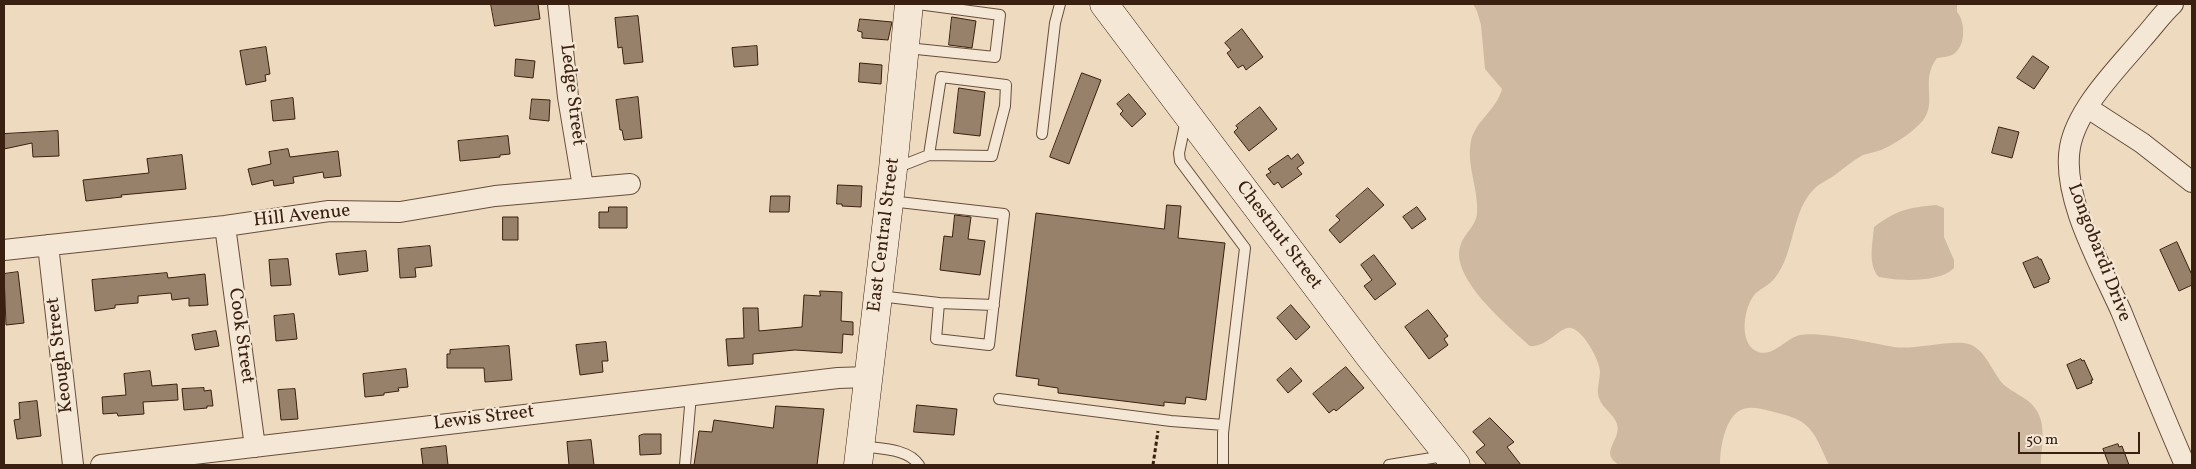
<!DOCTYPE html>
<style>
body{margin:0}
#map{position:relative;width:2196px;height:469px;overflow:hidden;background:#eedabf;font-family:Vollkorn,serif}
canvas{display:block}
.frame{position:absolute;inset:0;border:5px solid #3a2010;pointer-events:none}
.scale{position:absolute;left:2018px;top:432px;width:122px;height:22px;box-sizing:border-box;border:2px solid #3a2010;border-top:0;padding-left:6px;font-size:15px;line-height:18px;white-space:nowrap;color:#3a2010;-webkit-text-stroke:4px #f4e7d5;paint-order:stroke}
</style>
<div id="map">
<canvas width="2196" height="469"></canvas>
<div class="frame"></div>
<div class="scale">50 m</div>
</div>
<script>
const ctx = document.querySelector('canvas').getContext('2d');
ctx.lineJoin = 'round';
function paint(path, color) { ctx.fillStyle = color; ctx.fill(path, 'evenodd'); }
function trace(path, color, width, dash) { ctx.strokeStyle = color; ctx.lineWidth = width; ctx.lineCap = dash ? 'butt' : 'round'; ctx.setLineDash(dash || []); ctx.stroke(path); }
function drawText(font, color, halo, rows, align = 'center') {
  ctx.font = font + ' Vollkorn,serif'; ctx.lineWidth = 4.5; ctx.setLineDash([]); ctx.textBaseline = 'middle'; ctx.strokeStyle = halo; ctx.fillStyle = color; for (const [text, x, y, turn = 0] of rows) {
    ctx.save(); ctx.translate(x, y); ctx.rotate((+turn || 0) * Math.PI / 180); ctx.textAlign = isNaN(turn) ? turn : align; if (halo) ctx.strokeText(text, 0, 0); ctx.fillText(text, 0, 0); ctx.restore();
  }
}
const green = new Path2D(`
 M1473,4H1957V12C1965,21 1966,43 1956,52C1951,57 1944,57 1937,58C1920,80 1937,100 1924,119C1915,131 1895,144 1881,150C1876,152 1869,153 1863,155C1852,161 1842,170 1832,177C1827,180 1821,183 1816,187C1790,211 1796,253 1774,279C1769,285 1762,288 1756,293C1744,305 1738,342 1756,351C1772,359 1786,338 1800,335C1821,331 1871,343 1894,347C1916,350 1952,339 1969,344C1986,350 1992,372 2003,384C2014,394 2032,399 2038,413C2046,427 2041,450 2041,465H1829C1823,453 1818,438 1809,428C1801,419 1789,416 1778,413C1768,411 1758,407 1748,408C1725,410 1720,448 1720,465H1619C1598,452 1622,440 1617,424C1614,414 1602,408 1599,398C1596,390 1600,380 1600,371C1599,359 1583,330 1571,328C1560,326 1547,348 1530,346C1509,327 1451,279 1460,247C1463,234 1476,227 1477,213C1479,190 1466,165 1471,141C1475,121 1496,111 1502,89L1485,69L1481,25L1477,11Z
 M1936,205L1944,208V237L1954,260V268C1940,283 1898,281 1879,277C1867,265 1873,242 1874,227C1898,209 1908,208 1936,205Z`);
const building = new Path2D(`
 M491,4H538L540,19L495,26Z
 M638,16L643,62L624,64L622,47L618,48L615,18Z
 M952,17L976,21L972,48L949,45Z
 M860,19L892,22L888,40L862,38V32L858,31Z
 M1242,29L1263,57L1246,70L1243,65L1238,68L1227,53L1231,50L1225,43Z
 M757,46L758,65L734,67L732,48Z
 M266,47L270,74L265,75L266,81L246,85L240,51Z
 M2033,56L2049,67L2034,89L2017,78Z
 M516,59L535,61L533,78L515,76Z
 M860,63L882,65L881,84L859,82Z
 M1082,73L1101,80L1069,164L1050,157Z
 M959,88L985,92L980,136L954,133Z
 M1129,94L1146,114L1132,127L1120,114L1123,111L1117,104Z
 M638,97L642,138L624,140L622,130H620L616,100Z
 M293,98L295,119L273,121L271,101Z
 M532,99L550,100L549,121L530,119Z
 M1260,107L1277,129L1249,151L1234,132L1238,128L1236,126Z
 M1999,127L2019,132L2012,158L1992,153Z
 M58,131L59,156L33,157L32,143L4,149V134Z
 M508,136L510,154L500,155V157L460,161L458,141Z
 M288,149L290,157L338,151L341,176L324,178L323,172L293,177L294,183L274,186L273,180L252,185L248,169L271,164L269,152Z
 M1298,154L1304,163L1297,168L1302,174L1282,188L1278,182L1274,185L1266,175L1271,172L1268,169L1288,155L1291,159Z
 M182,155L186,189L121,195L122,197L86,201L83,180L149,173L147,159Z
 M838,185L862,186L861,207L842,206V204H837Z
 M1368,188L1384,205L1340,243L1329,230L1340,220L1336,216Z
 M771,196H790L789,212H770Z
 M1167,205L1181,206L1178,238L1225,243L1206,400L1186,397L1185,404L1164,402V406L1058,393V388L1038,385L1039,379L1016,376L1036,213L1164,229Z
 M609,207H627V228H599V212H608Z
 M1417,207L1426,219L1412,229L1403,217Z
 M955,215L971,217L968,239L985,241L980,275L940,270L944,236L952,237Z
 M503,217H518V240H503Z
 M2177,242L2192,275V285L2179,291L2160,250Z
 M430,246L432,266L415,268L416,277L400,278L398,249Z
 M366,251L368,271L339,275L336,254Z
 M1374,255L1396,284L1375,300L1364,286L1372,280L1361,265Z
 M2038,257L2039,259H2041L2050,279L2048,280L2049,282L2034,288L2023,263Z
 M288,259L291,285L271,286L269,260Z
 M18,272L24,323L6,325L4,274Z
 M167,273L168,278L205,274L208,305L189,306V298L172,300L171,293L138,296V303L115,305V308L95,311L92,280Z
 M820,291L842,292L841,321L853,322V335L843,334L842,353L795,350L753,354V364L728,366L726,339L744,338L743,308H758L759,331L802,327L804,295L820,296Z
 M1291,305L1310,327L1296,340L1277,318Z
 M1428,310L1448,336L1444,339L1448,345L1429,359L1405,327Z
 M294,314L297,339L276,341L274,316Z
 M216,331L219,346L195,350L192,335Z
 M606,342L608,361H602L603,372L580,375L576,345Z
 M509,346L512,380L485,382L484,368H447V354H450V350Z
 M2081,359L2082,361L2084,360L2093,380H2091L2092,383L2077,389L2067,365Z
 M1346,367L1364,388L1336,411L1334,409L1329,413L1313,394Z
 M1291,368L1302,381L1288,393L1277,380Z
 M406,369L408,387L398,388L399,391L384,393V395L365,397L363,374Z
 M150,371L152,386L177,384L178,400L143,402L144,414L118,416L117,413L103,414L102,397L126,395L124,374Z
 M204,388V391L211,390L213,406H207V408L184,410L182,389Z
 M295,389L298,419L281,420L278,390Z
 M37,401L41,436L17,439L14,420L20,419L19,403Z
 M917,405L957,409L954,435L914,432Z
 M776,406L824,409L817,465H694L699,431L712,432L714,420L773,428Z
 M1490,418L1514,442L1507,447L1521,465H1487L1476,452L1485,445L1473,432Z
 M644,434H661V454L640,455L639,436Z
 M591,440L594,465H569L567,442Z
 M2118,444L2119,447L2122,446L2129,465H2109L2103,449Z
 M446,446L448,465H423L421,449Z`);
const path = new Path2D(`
 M1153,465L1158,431`);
const service = new Path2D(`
 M907,48L995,57L1000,15L918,4
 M1186,120L1179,153L1180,161L1245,248L1223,433V465
 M1042,134L1055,23L1060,4
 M896,168L929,155L992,156L1005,106L1006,85L941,77L929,155
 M879,296L939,303L936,339L989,345L1004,214L890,201
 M939,303L994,305
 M999,399L1171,421L1224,425
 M861,446C879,449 908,448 919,465
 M685,465L691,395
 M1389,465L1444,456`);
const minor = new Path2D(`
 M558,4L568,97L583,187
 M2173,4C2162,14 2153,27 2143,38C2118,68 2077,108 2070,147C2061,197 2101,266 2121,311C2142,363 2163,414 2185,465
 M2088,108L2142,143L2192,182
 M225,226L255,447
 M48,245L73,465
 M4,250L225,226L329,211L400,212L495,196L630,184
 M101,465L838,378L868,377`);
const secondary = new Path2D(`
 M1104,4L1370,357L1456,465
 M858,465L893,169L909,4`);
const streetNames = [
 ["Ledge Street",571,95,83],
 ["Hill Avenue",302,217,-6],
 ["East Central Street",885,235,-83],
 ["Chestnut Street",1278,236,53],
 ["Longobardi Drive",2098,253,69],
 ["Cook Street",240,336,82],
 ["Keough Street",61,355,-97],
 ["Lewis Street",484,419,-7]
];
paint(green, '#cfbaa1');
paint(building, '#98816b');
trace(building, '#3a2010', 1);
trace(service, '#674e3c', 12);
trace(minor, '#674e3c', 22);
trace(secondary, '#3a2010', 29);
trace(path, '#3a2010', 3, [4, 2.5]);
trace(service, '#f4e7d5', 10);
trace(minor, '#f4e7d5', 20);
trace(secondary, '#f4e7d5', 28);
drawText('19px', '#3a2010', '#f4e7d5', streetNames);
</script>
